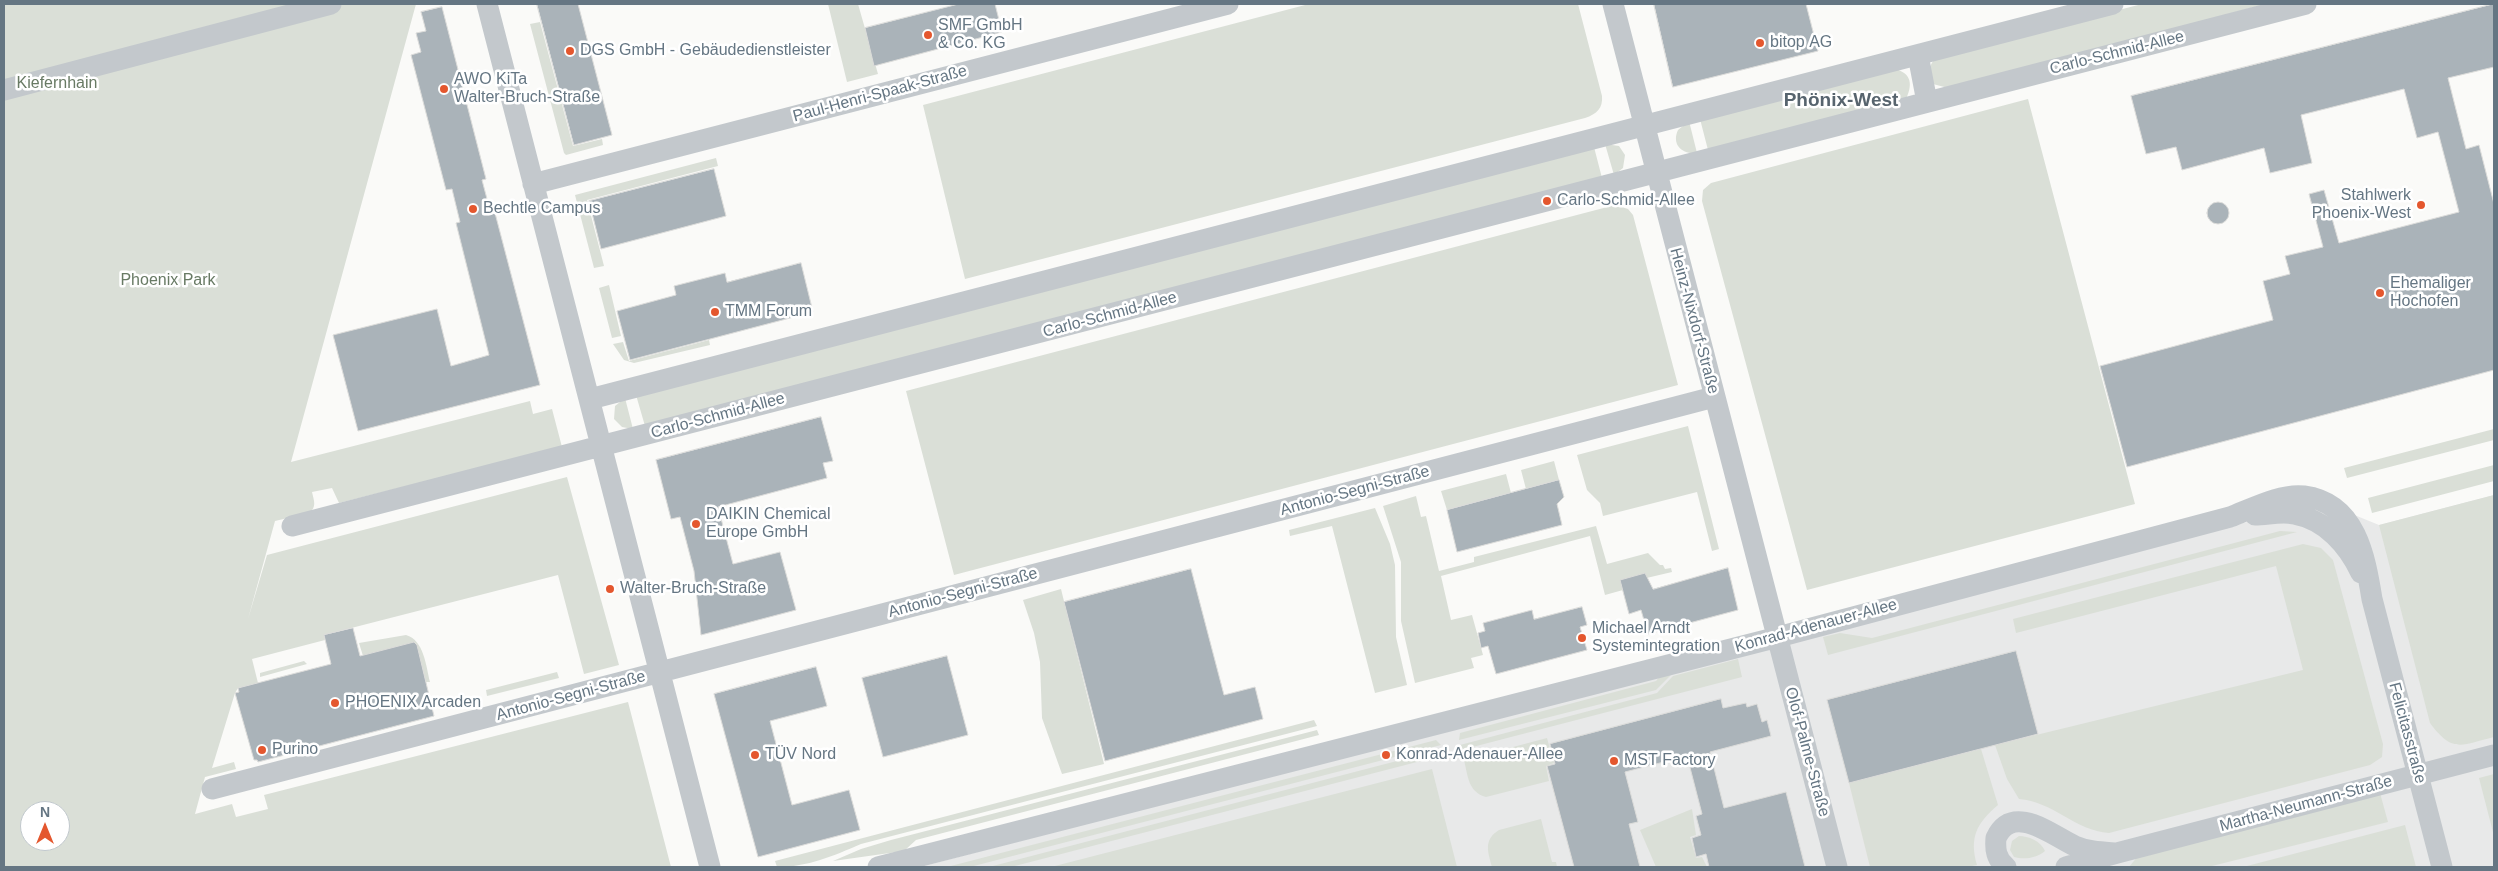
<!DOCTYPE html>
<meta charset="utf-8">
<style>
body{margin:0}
#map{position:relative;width:2498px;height:871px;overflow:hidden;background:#fafaf8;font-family:Arial,sans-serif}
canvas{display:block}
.frame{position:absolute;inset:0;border:5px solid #657683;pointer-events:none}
.north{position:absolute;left:20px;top:801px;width:50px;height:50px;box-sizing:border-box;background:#fff;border:1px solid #c1c8cd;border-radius:50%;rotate:0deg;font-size:14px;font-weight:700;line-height:20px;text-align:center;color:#657683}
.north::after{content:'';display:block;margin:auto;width:18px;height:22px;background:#e4572e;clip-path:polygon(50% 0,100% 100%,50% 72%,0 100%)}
</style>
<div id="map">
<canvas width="2498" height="871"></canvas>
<div class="frame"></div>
<div class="north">N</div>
</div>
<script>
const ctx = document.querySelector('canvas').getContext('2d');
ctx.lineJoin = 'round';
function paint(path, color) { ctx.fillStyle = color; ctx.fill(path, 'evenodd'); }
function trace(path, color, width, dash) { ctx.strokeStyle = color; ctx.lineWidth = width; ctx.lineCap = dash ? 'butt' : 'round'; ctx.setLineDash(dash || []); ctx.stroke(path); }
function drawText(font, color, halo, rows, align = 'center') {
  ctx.font = font + ' Arial,sans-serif'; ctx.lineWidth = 5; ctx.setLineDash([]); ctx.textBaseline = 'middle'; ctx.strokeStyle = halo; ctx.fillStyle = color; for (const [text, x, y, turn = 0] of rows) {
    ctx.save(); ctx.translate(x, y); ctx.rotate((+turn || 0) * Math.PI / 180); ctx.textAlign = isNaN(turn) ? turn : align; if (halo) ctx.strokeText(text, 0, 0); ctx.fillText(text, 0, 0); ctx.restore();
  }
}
const built = new Path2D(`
 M2494,495V867H920L2169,541L2325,503L2379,525Z`);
const green = new Path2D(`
 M4,4H416L291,462L530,401L533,414L552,409L562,447L339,503L332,488L312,492C314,501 317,507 309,513L275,521L248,619L267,555L567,477L619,665L584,674L558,575L324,635L325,640L252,659L258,683L238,688L235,693L212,768L234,762L236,769L205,777L195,814L232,804L236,817L268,809L264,795L628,702L671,867H4ZM30,811H60V841H30Z
 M828,4H858L878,74L847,82Z
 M1309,4H1578L1602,96C1603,108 1597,114 1585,118L965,279L923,105Z
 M2142,4H2266L1948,88L1933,84C1930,72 1927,66 1937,57Z
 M540,22L573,146L602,139L603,145L566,155L564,153L530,24Z
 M1892,68C1910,72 1914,82 1906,99L1708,150L1700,119Z
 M2028,99L2135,504L1807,590L1702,201L1703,190L1711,183Z
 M1689,121L1697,153C1683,155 1671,145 1678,130Z
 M1605,144L1619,146L1625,155L1623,168L1614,175Z
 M1594,147L1602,178L645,426L636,395Z
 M716,158L718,166L587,200L604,266L594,268L575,195Z
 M1615,205L1628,209L1633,215L1678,385L954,575L906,391Z
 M609,285L621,336L612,338L599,288Z
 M709,340L710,345L634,363L624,360L613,344L623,342L629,361Z
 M625,398L633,429L622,427L614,419L615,406Z
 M1688,426L1719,549L1712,551L1697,492L1603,516L1600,503L1587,490L1577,455Z
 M2494,429V440L2347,478L2344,468Z
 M1554,461L1559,480L1526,489L1521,470Z
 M2494,465V481L2372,513L2368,498Z
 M1506,474L1511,493L1447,510L1441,491Z
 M2494,495V737C2461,745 2453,754 2430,723L2379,525Z
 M1416,496L1421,517L1426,516L1439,571L1474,562V557L1596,526L1607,564L1648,553L1660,565H1663L1665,569L1671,568L1672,572L1621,584L1623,590L1605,595L1590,536L1441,576L1451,620L1472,615L1483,655L1471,658L1474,668L1415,683L1401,621V562L1383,506Z
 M1375,508L1390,544L1395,565L1396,637L1407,685L1375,693L1332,526L1290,536L1289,530Z
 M2280,531L2297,532L1828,655L1823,637L1840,633L1872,638Z
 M2303,544L2321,548L2333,560L2383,744L2382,757L2370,765L2109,833C2076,831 2052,801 2019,799L2007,779L1995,745L2303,670L2276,566L2016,633L2013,619Z
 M1061,589L1104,764L1062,774L1042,718L1040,662L1034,633L1023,600Z
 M406,635C424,640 426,666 430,682H426L417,647L363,656L359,643Z
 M1738,659L1742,677L1461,750L1460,745L1657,693L1673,676Z
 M304,661L307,664L260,677V673Z
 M1675,671L1656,690L1459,740L1460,733L1656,681L1662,674Z
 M557,672L559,678L487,696L486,690Z
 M1314,720L1317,726L861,844C833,856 808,867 777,867L775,861Z
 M1317,730L1319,735L916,840L904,851L833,861L861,849L891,840Z
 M1547,738L1554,763L1546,766L1549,781L1486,797C1468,792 1468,776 1464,760Z
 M1436,740L1441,745L970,867H947Z
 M1443,749L1444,755L1011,867H989Z
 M1981,749L1998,805C1977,823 1969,837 1977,865L1967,867H1870L1849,783Z
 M1432,769L1457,867H1051Z
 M2494,774V836L2479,778Z
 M2380,793L2388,822L2208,867H2129L2138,856Z
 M1692,809L1696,835L1690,837L1696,858L1702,857L1707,867H1656L1640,830Z
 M1541,819L1552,862H1556L1557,867H1492C1488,852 1483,840 1499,830Z
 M2405,825L2416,867H2243Z
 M2019,836C2028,836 2041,841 2045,851C2037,858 2024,860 2014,857L2010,850L2012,841Z`);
const building = new Path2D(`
 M537,4H578L612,135L574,145Z
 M959,4H995L1002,32L874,66L865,28Z
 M1654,4H1806L1818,51L1673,87Z
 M2494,4V67L2448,78L2466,149L2479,145L2494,204V370L2127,467L2100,366L2273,320L2263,281L2290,274L2285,256L2323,247L2309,194L2324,190L2339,243L2459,212L2438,132L2417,138L2404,89L2301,115L2312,163L2270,173L2264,148L2182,170L2176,147L2146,154L2131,96Z
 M442,7L486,179L482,180L491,214L495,213L540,385L358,431L333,335L437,309L451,366L489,355L456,223L460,222L452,189L446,190L411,55L421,52L416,33L426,31L421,12Z
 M714,169L726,216L601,249L589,201Z
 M2207 213a11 11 0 1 1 22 0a11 11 0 1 1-22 0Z
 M801,263L813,312L630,360L617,311L676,295L674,286L725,273L727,282Z
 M821,417L833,461L823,463L827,478L718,507L733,564L780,552L796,610L701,635L694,571L680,517L671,519L656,460Z
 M1559,480L1564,497L1557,504L1562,525L1457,552L1447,510Z
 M1728,568L1738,610L1648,634L1641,610L1629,614L1620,580L1645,573L1653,589Z
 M1191,569L1224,695L1255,687L1263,719L1105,761L1064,602Z
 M1582,607L1587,625L1580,627L1587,650L1496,674L1488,646L1481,648L1478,633L1485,631L1483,623L1532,610L1534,619Z
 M353,628L360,656L414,642L417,645L434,716L258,762L257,760H254L235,693L239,692L238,688L331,664L324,635Z
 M2016,651L2038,734L1849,783L1827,700Z
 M947,656L968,735L883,757L862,678Z
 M816,667L827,706L770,721L792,805L849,790L860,830L758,857L714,694Z
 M1721,699L1723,708L1746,703L1747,707L1757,704L1762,722L1767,720L1771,736L1710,752L1724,808L1786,792L1805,867H1709L1706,854L1696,857L1692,838L1701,835L1696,816L1702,814L1687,756L1625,772L1638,822L1629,824L1640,867H1574L1547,766L1555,764L1550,744Z`);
const minor = new Path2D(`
 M487,4L710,867
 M1613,4L1837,867
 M1918,55L1927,102
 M4,90L331,4
 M533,184L1228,4
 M590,399L2113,4
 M2255,515C2267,515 2282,511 2294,514C2326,520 2348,545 2361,573
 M292,526L2306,4
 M212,789L1714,397
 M2117,853L2494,755
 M878,867L1778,637L2230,517C2251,509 2281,493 2304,496C2356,503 2365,556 2372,599L2442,867
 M2006,867C1996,859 1995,849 1996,838C2013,802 2053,836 2075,846C2089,852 2102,852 2117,853L2066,867`);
const markers = [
 [928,35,5,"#e4572e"],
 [1760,43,5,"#e4572e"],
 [570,51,5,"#e4572e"],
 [444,89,5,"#e4572e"],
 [1547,201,5,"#e4572e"],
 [2421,205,5,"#e4572e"],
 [473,209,5,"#e4572e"],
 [2380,293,5,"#e4572e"],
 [715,312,5,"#e4572e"],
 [696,524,5,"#e4572e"],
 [610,589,5,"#e4572e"],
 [1582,638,5,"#e4572e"],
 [335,703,5,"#e4572e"],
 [262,750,5,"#e4572e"],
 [755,755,5,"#e4572e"],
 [1386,755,5,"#e4572e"],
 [1614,761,5,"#e4572e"]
];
const poiNames = [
 ["SMF GmbH",938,26],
 ["& Co. KG",938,44],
 ["bitop AG",1770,43],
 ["DGS GmbH - Gebäudedienstleister",580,51],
 ["AWO KiTa",454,80],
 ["Walter-Bruch-Straße",454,98],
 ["Stahlwerk",2411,196,"right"],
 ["Phoenix-West",2411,214,"right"],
 ["Carlo-Schmid-Allee",1557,201],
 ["Bechtle Campus",483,209],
 ["Ehemaliger",2390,284],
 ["Hochofen",2390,302],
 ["TMM Forum",725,312],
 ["DAIKIN Chemical",706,515],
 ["Europe GmbH",706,533],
 ["Walter-Bruch-Straße",620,589],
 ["Michael Arndt",1592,629],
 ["Systemintegration",1592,647],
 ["PHOENIX Arcaden",345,703],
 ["Purino",272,750],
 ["TÜV Nord",765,755],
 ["Konrad-Adenauer-Allee",1396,755],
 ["MST Factory",1624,761]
];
const streetNames = [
 ["Carlo-Schmid-Allee",2117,53,-14],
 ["Paul-Henri-Spaak-Straße",880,94,-15],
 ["Carlo-Schmid-Allee",1110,315,-15],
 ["Heinz-Nixdorf-Straße",1694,321,75],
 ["Carlo-Schmid-Allee",718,416,-15],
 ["Antonio-Segni-Straße",1355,491,-15],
 ["Antonio-Segni-Straße",963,593,-15],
 ["Konrad-Adenauer-Allee",1816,626,-15],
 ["Antonio-Segni-Straße",571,696,-15],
 ["Felicitasstraße",2407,733,75],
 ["Olof-Palme-Straße",1807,752,75],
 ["Martha-Neumann-Straße",2306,804,-15]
];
const parkNames = [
 ["Kiefernhain",57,84],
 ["Phoenix Park",168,281]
];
const quarterNames = [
 ["Phönix-West",1841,101]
];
paint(built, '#e8e9e9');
paint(green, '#dadfd7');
paint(building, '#aab3b9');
trace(building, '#dcdcda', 1);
trace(minor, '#c3c8cc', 21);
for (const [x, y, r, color] of markers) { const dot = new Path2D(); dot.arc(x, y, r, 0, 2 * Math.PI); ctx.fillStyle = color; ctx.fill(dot); trace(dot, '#fff', 2); }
drawText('16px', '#657683', '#fff', poiNames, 'left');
drawText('16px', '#657683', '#fff', streetNames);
drawText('16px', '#687a64', '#fff', parkNames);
drawText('bold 19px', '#57646e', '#fff', quarterNames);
</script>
